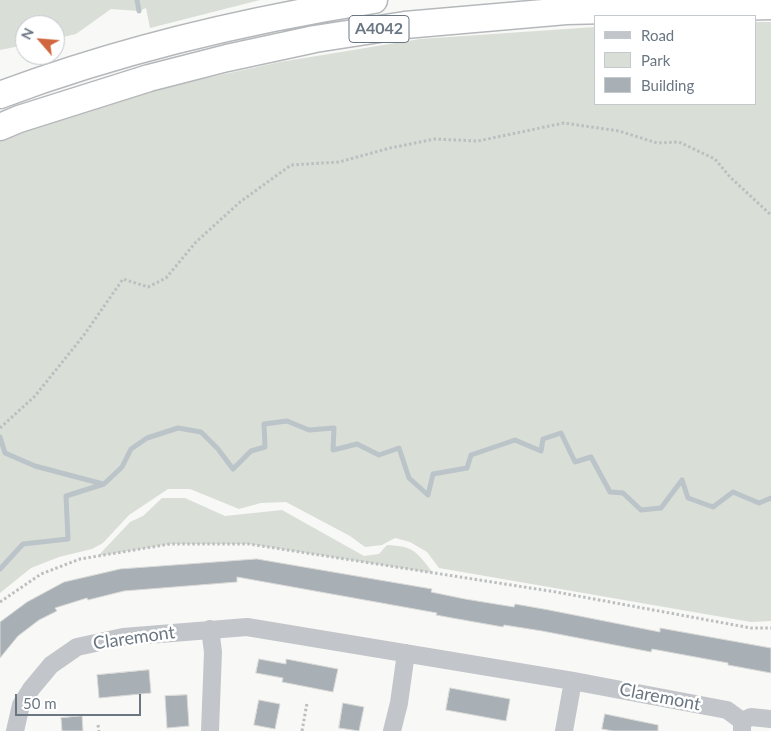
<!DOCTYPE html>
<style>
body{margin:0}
#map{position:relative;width:771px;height:731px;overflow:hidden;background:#f8f8f6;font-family:Lato,sans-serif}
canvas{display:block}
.legend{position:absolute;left:594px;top:15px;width:162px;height:90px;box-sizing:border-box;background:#fff;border:1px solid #c3c9cd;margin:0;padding:6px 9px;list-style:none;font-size:15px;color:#6a7783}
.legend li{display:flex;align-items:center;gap:10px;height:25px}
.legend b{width:25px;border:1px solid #c3c9cd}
.north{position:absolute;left:15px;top:15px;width:50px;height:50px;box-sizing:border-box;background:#fff;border:1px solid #c3c9cd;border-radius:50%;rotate:297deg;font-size:14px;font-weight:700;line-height:20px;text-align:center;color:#6a7783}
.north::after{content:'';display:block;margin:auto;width:18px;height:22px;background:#cf663e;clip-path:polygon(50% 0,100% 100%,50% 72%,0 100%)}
.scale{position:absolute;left:15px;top:694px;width:126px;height:22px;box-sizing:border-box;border:2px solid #6a7783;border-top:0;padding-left:6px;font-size:15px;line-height:18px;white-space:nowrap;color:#6a7783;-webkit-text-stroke:4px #fff;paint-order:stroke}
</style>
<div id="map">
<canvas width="771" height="731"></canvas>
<ul class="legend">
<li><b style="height:6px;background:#c2c5c9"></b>Road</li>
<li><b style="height:14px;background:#d9ded7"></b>Park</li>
<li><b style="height:14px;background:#a9b0b5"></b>Building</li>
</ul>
<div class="north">N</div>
<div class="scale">50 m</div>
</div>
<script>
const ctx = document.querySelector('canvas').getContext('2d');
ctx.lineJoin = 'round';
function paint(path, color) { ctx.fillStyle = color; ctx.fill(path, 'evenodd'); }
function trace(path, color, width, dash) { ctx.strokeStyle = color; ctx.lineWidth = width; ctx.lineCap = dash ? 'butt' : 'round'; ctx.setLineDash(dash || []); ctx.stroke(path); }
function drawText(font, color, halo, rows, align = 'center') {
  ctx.font = font + ' Lato,sans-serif'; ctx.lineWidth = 5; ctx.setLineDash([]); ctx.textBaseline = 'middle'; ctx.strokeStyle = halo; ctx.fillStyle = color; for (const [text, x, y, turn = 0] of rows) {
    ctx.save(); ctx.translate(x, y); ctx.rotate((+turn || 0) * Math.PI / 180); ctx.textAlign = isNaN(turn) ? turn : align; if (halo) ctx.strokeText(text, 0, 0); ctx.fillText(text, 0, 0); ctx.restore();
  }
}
const green = new Path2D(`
 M0,0H260L150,28L146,8L139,11L111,9L76,34L55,39V25H25V45L0,50Z
 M755,22H771V621L751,622L439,568L427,552L410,542L395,538L382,545L365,547L350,536L286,502L261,503L239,509L190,489H168L129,515L103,543L92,549L59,557L31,568L0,593V140L72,114L165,87L280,62L420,39L595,27V104H755Z
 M162,498H185L225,516L282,510L364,556L379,554L387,545C414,546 417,552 433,573L249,544H170L98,556L130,522L143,516Z`);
const stream = new Path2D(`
 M137,0L139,11
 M0,437L5,453L35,466L103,484
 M0,569L23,544L68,539L66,496L104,484L122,467L131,449L147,438L178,428L201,432L218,449L233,469L251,451L265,447L264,424L287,421L309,430L334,428L333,450L357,444L379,455L399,448L409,478L428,495L433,474L467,468L471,455L515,440L541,451L543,439L561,433L575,462L591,457L610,492L623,493L641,510L661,508L682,480L688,498L713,507L733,492L759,503L771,498`);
const building = new Path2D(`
 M257,559L432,589L431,592L465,599L514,607L515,604L549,610L660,632V628L771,648V673L728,665V663L652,649L651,652L542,631L504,625L503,627L452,618L436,615L437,613L237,577V582L124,591L88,600L87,598L55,608L57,611L39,620L18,636L0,658V622L27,602L64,582L120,569Z
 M259,659L286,664V659L338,669L333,692L282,682L283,678L256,673Z
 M149,670L151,693L99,698L97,675Z
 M450,688L510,699L506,721L446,710Z
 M187,695L189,726L167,728L165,696Z
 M259,700L280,704L275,729L254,725Z
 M343,703L364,707L359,731L339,728Z
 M605,714L658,725V731H613L602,729Z
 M82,716L83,731H62L61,718Z`);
const path = new Path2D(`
 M0,428L35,396L84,335L123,279L148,287L166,278L196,242L240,202L291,165L339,162L390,148L435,139L478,141L564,123L619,131L657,143L679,142L715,159L730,177L771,215
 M0,602L41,574L80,559L170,544H249L556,592L751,628H771
 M98,725L99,731
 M302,731L307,703`);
const minor = new Path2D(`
 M210,629L213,652L210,731
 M742,721L751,717L771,719
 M15,731L21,705L31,689L51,665L77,647L123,637L247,627L573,681L727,710L742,721V731
 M392,731L399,703L406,653
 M564,731L573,681`);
const highway = new Path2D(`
 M0,95C120,50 247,20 374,0
 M0,127L19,119L149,78L227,58L315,39L405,25L566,11L771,6`);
const shields = [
 [379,29,60]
];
const shieldNames = [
 ["A4042",379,29]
];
const streetNames = [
 ["Claremont",134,638,-8],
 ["Claremont",660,697,11]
];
paint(green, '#d9ded7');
trace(stream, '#bbc4c8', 5);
paint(building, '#a9b0b5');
trace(building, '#d9d9d8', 1);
trace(highway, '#b5b8bb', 29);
trace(path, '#bcbec0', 3, [2.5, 2.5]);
trace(minor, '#c2c5c9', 18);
trace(highway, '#fff', 26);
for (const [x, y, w] of shields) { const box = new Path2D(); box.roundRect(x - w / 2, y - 13.5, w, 27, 4); ctx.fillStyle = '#fff'; ctx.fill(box); trace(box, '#6a7783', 1); }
drawText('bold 16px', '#6a7783', null, shieldNames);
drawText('18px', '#6a7783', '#fff', streetNames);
</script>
